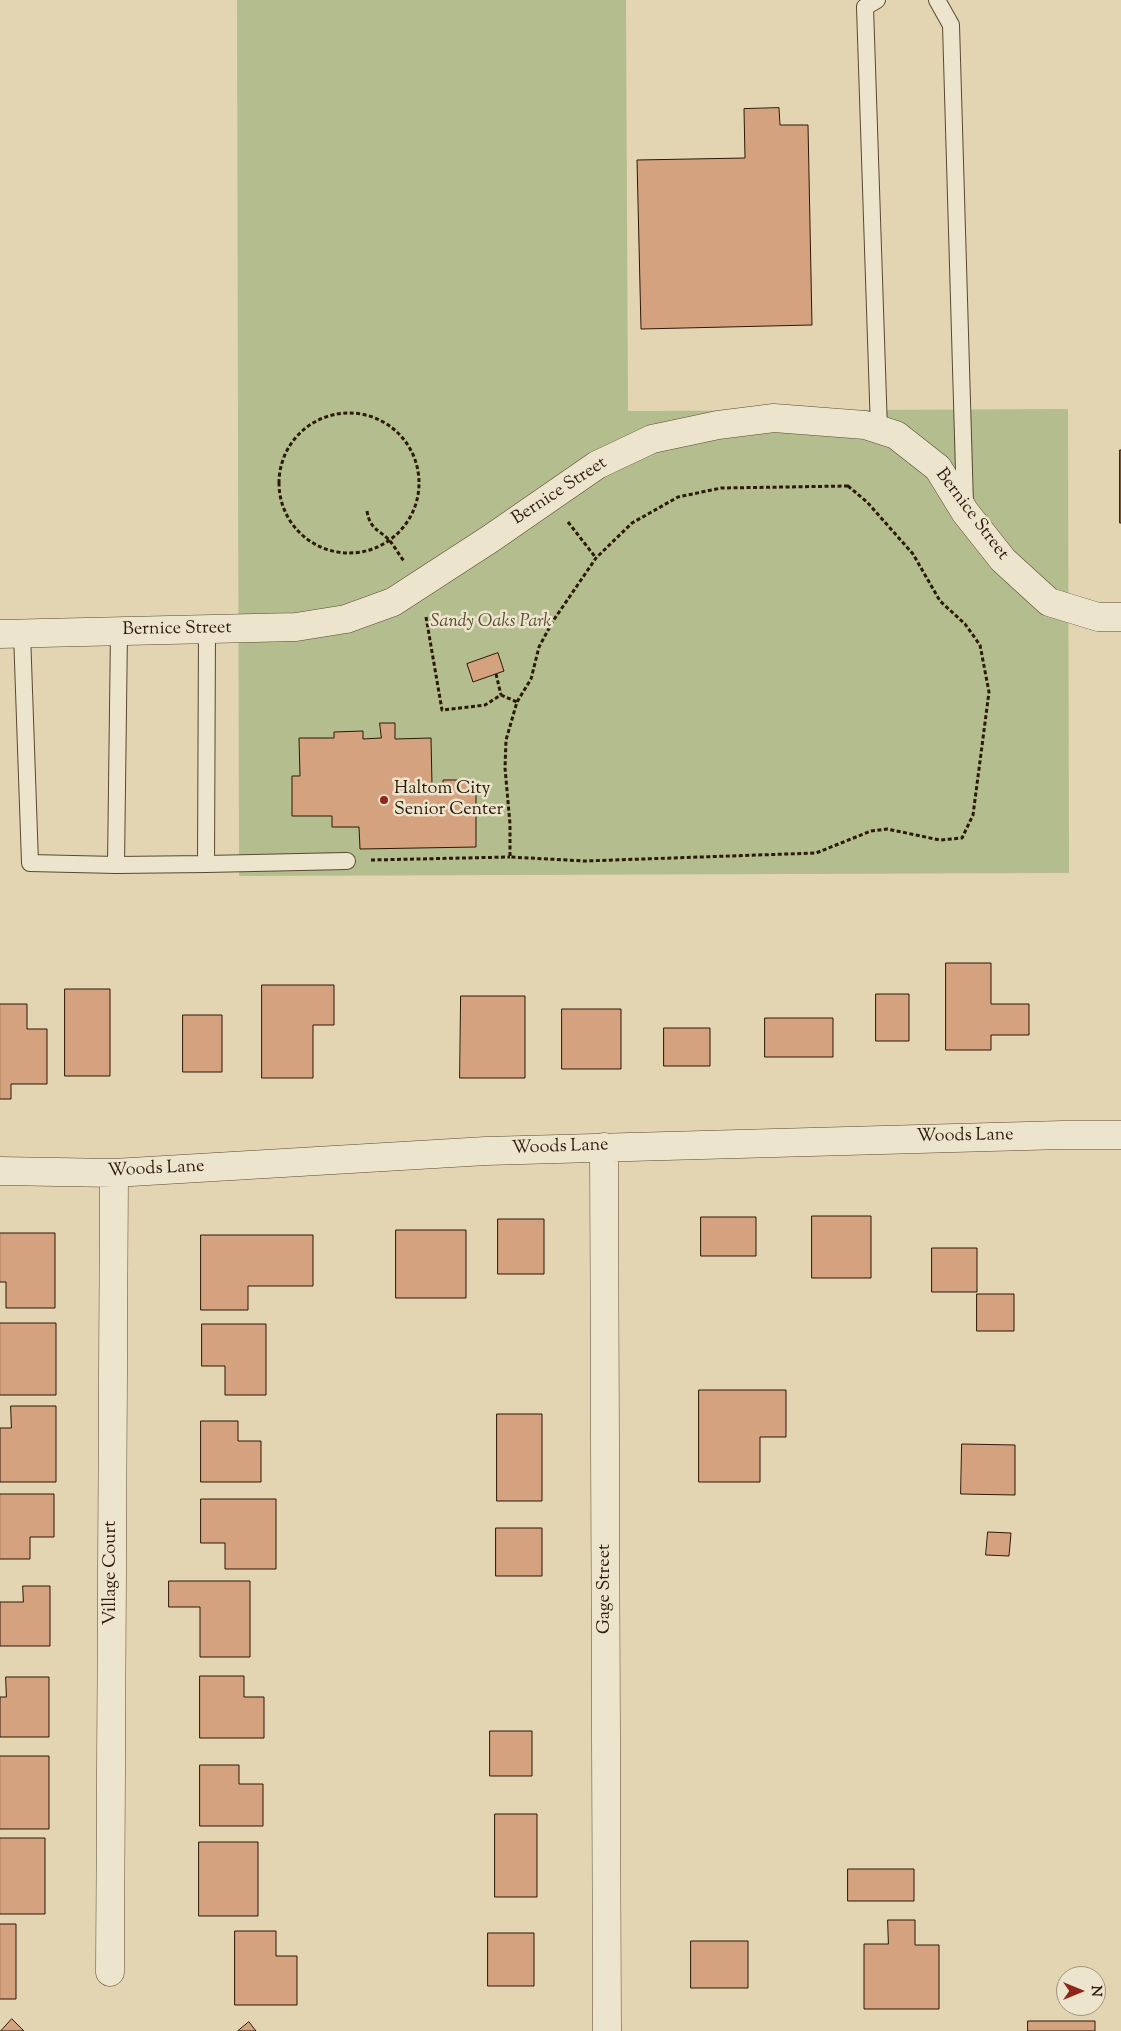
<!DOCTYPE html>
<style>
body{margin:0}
#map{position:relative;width:1121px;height:2031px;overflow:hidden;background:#e4d5b2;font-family:"Sorts Mill Goudy",serif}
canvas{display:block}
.north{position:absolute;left:1056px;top:1966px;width:50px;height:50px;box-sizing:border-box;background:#ede4cd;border:1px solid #a0937d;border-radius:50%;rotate:90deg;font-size:14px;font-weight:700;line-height:20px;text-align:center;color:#2c1906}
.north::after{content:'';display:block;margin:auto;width:18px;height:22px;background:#8f2418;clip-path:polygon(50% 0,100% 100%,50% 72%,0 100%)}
</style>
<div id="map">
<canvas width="1121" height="2031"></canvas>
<div class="north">N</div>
</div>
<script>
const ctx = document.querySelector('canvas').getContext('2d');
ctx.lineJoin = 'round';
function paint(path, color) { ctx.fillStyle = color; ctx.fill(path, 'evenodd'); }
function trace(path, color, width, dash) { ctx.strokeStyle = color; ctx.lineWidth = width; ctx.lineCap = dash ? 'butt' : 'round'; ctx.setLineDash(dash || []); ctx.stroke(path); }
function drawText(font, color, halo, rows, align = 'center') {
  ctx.font = font + ' "Sorts Mill Goudy",serif'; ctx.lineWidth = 5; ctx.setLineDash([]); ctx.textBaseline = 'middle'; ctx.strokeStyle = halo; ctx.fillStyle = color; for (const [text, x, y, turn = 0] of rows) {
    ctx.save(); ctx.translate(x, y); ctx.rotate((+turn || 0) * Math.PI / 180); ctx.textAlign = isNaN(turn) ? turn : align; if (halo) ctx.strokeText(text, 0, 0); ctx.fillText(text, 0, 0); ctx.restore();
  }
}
const green = new Path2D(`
 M237,0H626L628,411L1068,409L1069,873L239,876Z`);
const building = new Path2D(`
 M779,108L780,125H808L812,325L641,329L637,160L745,158L744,109Z
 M1120,450H1121V523H1120Z
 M498,653L504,671L473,682L467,664Z
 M380,723H395V739L431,738L432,785L443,784V780H464V783H476V847L360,849L359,827H332V816H292V776H300L299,738H334V732L363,731V739L381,738Z
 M946,963H991V1004H1029V1035H991V1050H946Z
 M262,985H334V1025H313V1078H262Z
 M65,989H110V1076H65Z
 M876,994H909V1041H876Z
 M461,996H525V1078H460Z
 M0,1004H27V1029H47V1084H11V1099H0Z
 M562,1009H621V1069H562Z
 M183,1015H222V1072H183Z
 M765,1018H833V1057H765Z
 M664,1028H710V1066H664Z
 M812,1216H871V1278H812Z
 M701,1217H756V1256H701Z
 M498,1219H544V1274H498Z
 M396,1230H466V1298H396Z
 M0,1233H55V1308H6V1282H0Z
 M201,1235H313V1286H248V1310H201Z
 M932,1248H977V1292H932Z
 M977,1294H1014V1331H977Z
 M0,1323H56V1395H0Z
 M202,1324H266V1395H225V1366H202Z
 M699,1390H786V1437H760V1482H699Z
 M11,1406H56V1482H0V1428H11Z
 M497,1414H542V1501H497Z
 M201,1421H238V1441H261V1482H201Z
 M962,1444L1015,1445V1495L961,1494Z
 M0,1494H54V1537H30V1559H0Z
 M201,1499H276V1569H225V1543H201Z
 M496,1528H542V1576H496Z
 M988,1532L1011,1533L1009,1556L986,1555Z
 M169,1581H250V1657H200V1607H169Z
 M23,1586H50V1646H0V1602H23Z
 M200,1676H244V1697H264V1738H200Z
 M6,1677H49V1737H0V1697H6Z
 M490,1731H532V1776H490Z
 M0,1756H49V1829H0Z
 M200,1765H239V1784H263V1826H200Z
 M495,1814H537V1897H495Z
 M0,1838H45V1914H0Z
 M199,1842H258V1916H199Z
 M848,1869H914V1901H848Z
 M888,1920H915V1945H939V2009H864V1944H888Z
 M0,1924H16V1999H0Z
 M235,1931H276V1956H297V2005H235Z
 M488,1933H534V1986H488Z
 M691,1941H748V1988H691Z
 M12,2019L24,2031H1Z
 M1028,2021H1095V2031H1028Z
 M249,2022L256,2031H238Z`);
const path = new Path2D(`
 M279 483a70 70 0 1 1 140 0a70 70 0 1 1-140 0Z
 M848,486L867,502L913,554L940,601L965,624L980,645L989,692L973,815L962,838L940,840L887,829L871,831L816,853L585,861L510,857V824L505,768L506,740L517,702L531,679L539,647L553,621L596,558L632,523L678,497L721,488Z
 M367,511C370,530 379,529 390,541C395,547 399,555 404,561
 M568,522L596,558
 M426,617L442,710L485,705L501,695
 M496,674L501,695
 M501,695L517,702
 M371,860L510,857`);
const service = new Path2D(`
 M877,0L865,7L879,430
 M937,0L951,25L965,505
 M22,633L30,863L116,865L206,864L207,629
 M206,864L347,861
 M116,865L119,631`);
const minor = new Path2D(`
 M0,634L296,627L346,619L393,602L490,539L597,465L652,439L718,425L774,418L865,425L896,435L938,468L965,512L1003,560L1049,602L1098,617H1121
 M604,1147L607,2031
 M0,1171L114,1173L486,1151L1063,1135H1121
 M110,1972L114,1173`);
const markers = [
 [384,800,5,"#8f2418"]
];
const streetNames = [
 ["Bernice Street",560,492,-33],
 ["Bernice Street",971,515,53],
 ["Bernice Street",177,630,-1],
 ["Woods Lane",965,1137,-1],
 ["Woods Lane",560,1148,-2],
 ["Woods Lane",156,1170,-3],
 ["Village Court",112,1573,-90],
 ["Gage Street",606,1589,-90]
];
const parkNames = [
 ["Sandy Oaks Park",491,623]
];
const poiNames = [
 ["Haltom City",394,790],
 ["Senior Center",394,811]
];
paint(green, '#b3bd8d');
paint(building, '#d4a27e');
trace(building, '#2c1906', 1);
trace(service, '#5a4831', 18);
trace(minor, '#5a4831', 29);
trace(path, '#2c1906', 3, [4, 2.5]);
trace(service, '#ede4cd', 16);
trace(minor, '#ede4cd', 28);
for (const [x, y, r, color] of markers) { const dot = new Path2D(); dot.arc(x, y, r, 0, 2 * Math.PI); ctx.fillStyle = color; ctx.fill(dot); trace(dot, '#ede4cd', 2); }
drawText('18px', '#2c1906', '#ede4cd', streetNames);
drawText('italic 18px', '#544a2e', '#ede4cd', parkNames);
drawText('18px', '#2c1906', '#ede4cd', poiNames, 'left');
</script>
